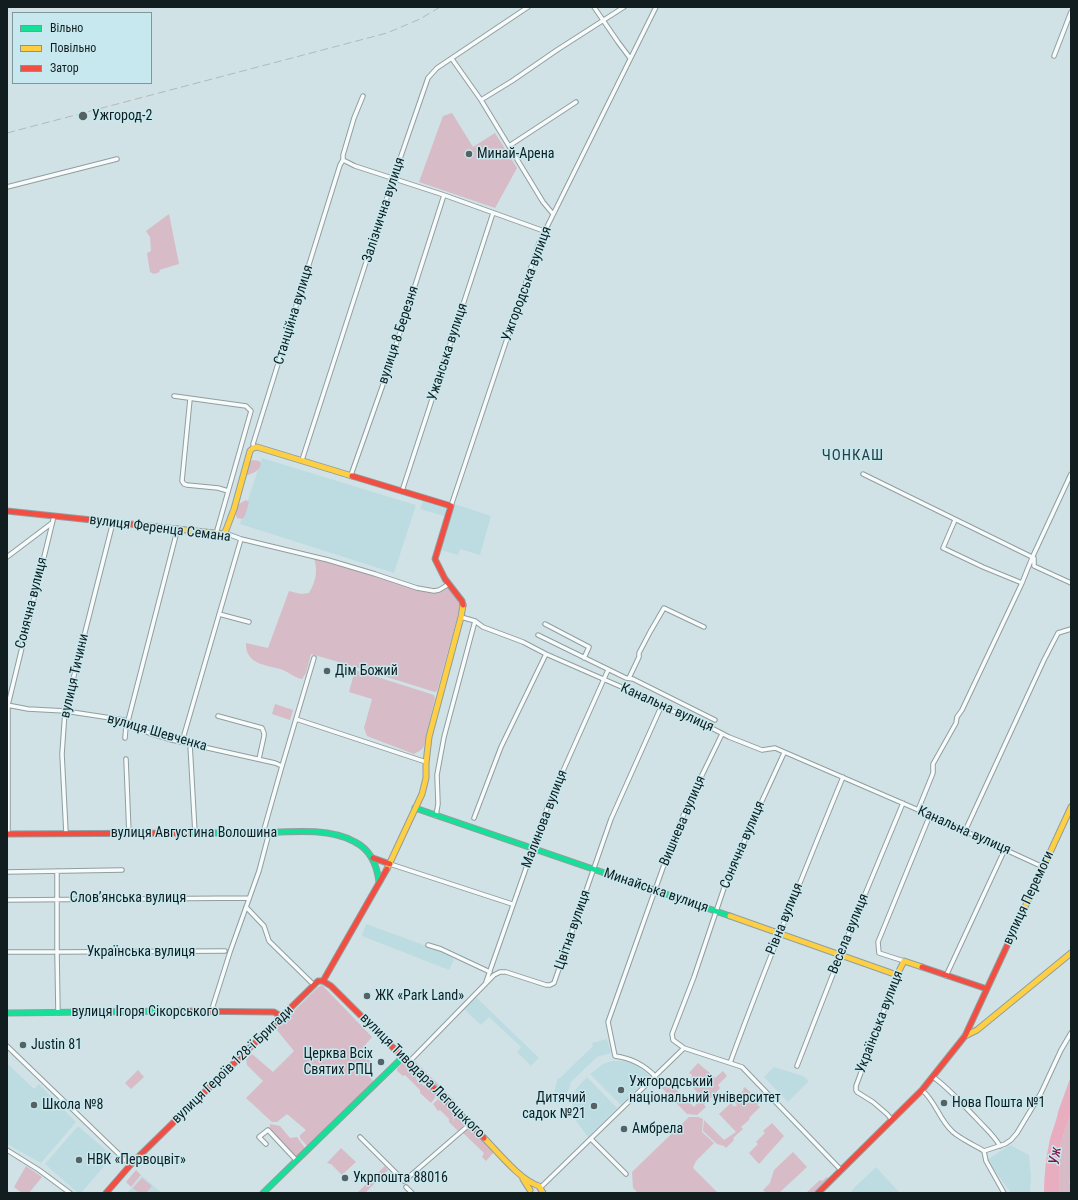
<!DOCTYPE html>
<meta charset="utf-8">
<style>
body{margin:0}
#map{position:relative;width:1078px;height:1200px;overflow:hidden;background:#d0e2e5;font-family:"Roboto Condensed",sans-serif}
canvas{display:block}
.frame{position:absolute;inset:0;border:8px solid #111d1f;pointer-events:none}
.legend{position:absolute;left:12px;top:12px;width:140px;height:72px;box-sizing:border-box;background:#c7e8ee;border:1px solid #7e979b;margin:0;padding:5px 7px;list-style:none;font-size:12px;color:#111d1f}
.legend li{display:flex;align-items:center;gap:8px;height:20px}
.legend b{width:20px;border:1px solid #7e979b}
</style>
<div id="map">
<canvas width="1078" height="1200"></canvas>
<div class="frame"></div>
<ul class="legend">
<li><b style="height:5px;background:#16e098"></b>Вільно</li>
<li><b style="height:5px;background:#ffcf43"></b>Повільно</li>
<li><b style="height:5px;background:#f24e42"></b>Затор</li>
</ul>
</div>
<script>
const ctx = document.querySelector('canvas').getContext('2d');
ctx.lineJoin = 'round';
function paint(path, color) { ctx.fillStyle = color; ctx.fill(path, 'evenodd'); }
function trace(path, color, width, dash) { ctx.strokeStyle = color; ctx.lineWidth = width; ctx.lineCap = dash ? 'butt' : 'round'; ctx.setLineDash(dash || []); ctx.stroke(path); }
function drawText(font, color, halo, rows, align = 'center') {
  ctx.font = font + ' "Roboto Condensed",sans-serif'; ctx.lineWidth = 3; ctx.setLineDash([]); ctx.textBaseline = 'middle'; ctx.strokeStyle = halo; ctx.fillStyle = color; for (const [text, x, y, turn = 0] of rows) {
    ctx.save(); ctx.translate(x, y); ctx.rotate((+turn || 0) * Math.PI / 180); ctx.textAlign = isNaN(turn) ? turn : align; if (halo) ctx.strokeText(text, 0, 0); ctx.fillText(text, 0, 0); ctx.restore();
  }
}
const built = new Path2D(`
 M262,458L416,505L394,573L240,524Z
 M423,501L446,508L444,516L420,509Z
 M455,504L491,516L480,555L460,549L458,555L441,550Z
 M366,924L449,954L454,960L449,970L362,936Z
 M476,997L539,1058L531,1066L517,1052L521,1047L489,1017L481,1025L464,1009Z
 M607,1039L611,1053L597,1057L571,1082L567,1095L554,1092L558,1078H560L593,1046L592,1043Z
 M612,1061H624L636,1065L650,1076L621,1105L590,1074L603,1064Z
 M9,1065L34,1089L39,1084L76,1122L41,1163L7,1144V1066Z
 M774,1067L803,1076L809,1081L788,1102L764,1077Z
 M587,1077L617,1108L588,1137L576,1121L572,1105L573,1097L576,1089Z
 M78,1126L113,1156L81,1193H78L45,1164Z
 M1010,1145L1029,1155L1031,1176L1030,1193H1011L987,1160Z
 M876,1167L900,1193H850L854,1188Z
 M142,1176L162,1193H127Z`);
const green = new Path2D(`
 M452,113L473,147L495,133L517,168L495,208L419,182L443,116Z
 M169,214L179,264L159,270L160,272L154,274L150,272L147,253L151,251L150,237L146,231Z
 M253,460L259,461L261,463C260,472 252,473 245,476L249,462Z
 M246,500L249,502L245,516L242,519L237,518L235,511L237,505Z
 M314,558L434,592C438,591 444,588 448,588C453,589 459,599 461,604L437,691L435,692L342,663L311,654L306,673L302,679C295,678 290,673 283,670C268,665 245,665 246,643L268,648L289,591L301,594L309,593C316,581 318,571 314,558Z
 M355,670L434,695L435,699L425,740C425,749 421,750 414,754L367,736L364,728L372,699L349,692Z
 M275,704L293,710L290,720L272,714Z
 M322,985L372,1037L360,1051L372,1063L364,1071L374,1082L308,1147L300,1138V1135L306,1130L287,1114L277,1122H272L246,1098L263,1081L247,1065L246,1059L252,1054L273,1072L294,1051L276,1029L317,988Z
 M415,1061L454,1100L452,1102L413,1063Z
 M403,1062H404L418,1076L416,1079L424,1086L426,1084L437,1095L431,1103L420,1093V1090L405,1075L403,1076L397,1071V1069Z
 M698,1063C704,1069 710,1072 715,1078L723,1071L727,1076L718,1085L720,1088L704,1105L706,1107L697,1115L687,1114L661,1087L663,1083L667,1081L694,1107L702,1098L690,1084L692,1075L689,1073Z
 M138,1070L144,1077L131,1089L125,1083Z
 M745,1087L760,1102L757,1105L760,1107L749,1118L750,1119L741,1127L743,1129L733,1138L734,1140L726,1148L724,1146L717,1144L703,1131L704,1120L724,1140L736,1132L719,1114L731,1103L734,1107L737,1105L733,1101L744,1090L743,1089Z
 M440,1097L453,1110V1125L454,1111L466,1123L458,1131L449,1122V1119L440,1110L438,1111L433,1104Z
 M1071,1114V1181L1069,1182L1071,1185V1193H1059V1159L1061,1142Z
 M689,1117H698L703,1119L702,1132L714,1143L696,1161L693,1168L718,1193H638L633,1188L632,1172Z
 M772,1123L784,1136L759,1164L749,1153L758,1144L756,1142L765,1133L763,1131Z
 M270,1124L280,1126L290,1138L297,1137L305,1148L304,1150L296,1158L270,1130Z
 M468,1127H470L494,1152L486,1161L482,1157L484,1153L462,1132Z
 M341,1148L356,1162L342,1175L331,1164H330L327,1163Z
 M793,1152L807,1167L779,1193H766L763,1190L770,1183L774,1170Z
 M26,1166L42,1177L29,1193H22L14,1187Z
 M385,1166L388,1170L365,1193H357Z
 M136,1170L141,1175L131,1187L126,1182Z
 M827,1177L829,1178L814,1193H806L820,1180L822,1181Z
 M142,1178L152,1186L146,1193H139L133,1188Z`);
const water = new Path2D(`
 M1071,1076V1114L1061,1142L1059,1159V1193H1044C1044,1175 1046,1157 1050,1139C1052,1132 1057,1119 1058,1112Z`);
const street = new Path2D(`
 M594,7L618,42L630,58
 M1054,56L1071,12
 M452,59L481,100L543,202L553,214
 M481,100L512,81L557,50L624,7
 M509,146L576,102
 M343,160L355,166L444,195L544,231
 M7,187L117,159
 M174,396L246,406L251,411L216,534
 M190,399L182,481L184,484L187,485L218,488L228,491
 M254,447L253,444L340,165L343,160V155L354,118L363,96
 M302,460L393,179L428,78L437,68L528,7
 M863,474L1034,558V566L1071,583
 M351,475L386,376L444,195
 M402,491L493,213
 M451,506L539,243L656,7
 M955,520L943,548L983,567L1022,583
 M225,533L241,539L328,560L375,574L417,588L434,591L439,590L449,584
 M7,557L52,523
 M219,614L249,622
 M461,617L475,621L483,627L523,642L546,654L633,692L661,707L694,719L729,737L762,750L775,748L930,815L1043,867
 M545,624L589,647L584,658
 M538,635L626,678L633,679L715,720
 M629,678L639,657V653L650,632L664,608L704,627
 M7,705L28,709L65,711L124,720L149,733L172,740L275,763L282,766L263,833
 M218,716L262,728L264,733V736L259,759
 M296,719L426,762
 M125,738L126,726L128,721L176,535L177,529
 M183,742L184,735L241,539
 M190,744L195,833
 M784,753L761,803L724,888L694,977L672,1034L673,1040L684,1048L742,1067L841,1170
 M126,759L129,834
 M282,766L314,658
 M918,810L933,773V764L956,723L957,717L962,710L1022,583L1032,558L1071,474
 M436,816L438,804L437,775L444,737L475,621
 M474,818L501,747L546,654
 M965,831L1044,660L1058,633L1071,629
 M66,833L62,754L65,711L113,522
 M8,834V705L54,516
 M390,864L512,904
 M57,871V952L58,1013
 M7,872L122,870
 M7,900L249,898
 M246,907L264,926L269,941L314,985
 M428,945L441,949L490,972
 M7,952H54
 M57,952L225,951
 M904,961L879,953L878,942L930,815
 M946,976L1005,849
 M486,982L550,800L608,670
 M211,1012L230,952L259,871L269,833
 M7,1046L126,1161L133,1162
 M409,1062L494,975L500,972H506L546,985H550L554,983L611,819L661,707
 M730,1063C765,967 804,872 843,777
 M797,1066L851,928L903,803
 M655,1076C644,1065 631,1058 615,1056L608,1022L670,848L688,804L722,734
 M933,1077C949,1088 962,1104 976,1118C984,1127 994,1135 1000,1146
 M922,1090C936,1102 939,1119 952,1131C957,1137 976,1146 984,1151L986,1161L1004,1193
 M892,1120L887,1114L873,1102L857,1092L856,1090V1086L897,975
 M360,1137L404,1181L470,1124
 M591,1139L626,1174
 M266,1144L259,1137L268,1130L296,1160
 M7,1150L39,1170L70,1193
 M984,1151L1005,1144L1011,1140L1017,1133L1041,1093L1061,1050L1071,1033
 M406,1187L412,1193
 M541,1187L684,1048`);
const fast = new Path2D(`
 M415,808L730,916
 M188,833C212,833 235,833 259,833C287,832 329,827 355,842C371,850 377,865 379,882
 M7,1013L177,1011
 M263,1193L403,1057`);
const slow = new Path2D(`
 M177,529L223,534L226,530L234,509L250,451L253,448L257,447L352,476
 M387,869L422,794L426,778V763L429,737L461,617L463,605
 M730,916L897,975L904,961L922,967
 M1012,935L1071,807
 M965,1036L977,1030L1071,953
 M484,1138C499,1153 520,1180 539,1186L543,1193
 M523,1179L530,1190`);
const jam = new Path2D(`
 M352,476L451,506L435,559L445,579L462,601L463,605
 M7,511L177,529
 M7,834L188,833
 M373,858L390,864
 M922,967L987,989
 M323,981L387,869
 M323,981L331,986L484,1138
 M177,1011L274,1012L282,1017
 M106,1193L133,1162L318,981H323
 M818,1193L922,1090L965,1036L1012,935`);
const rail = new Path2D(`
 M7,133L387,33L420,19L440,7`);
const markers = [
 [83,116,5,"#546264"],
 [469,154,4,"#546264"],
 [327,671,4,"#546264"],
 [367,996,4,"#546264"],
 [23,1045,4,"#546264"],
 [381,1062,4,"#546264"],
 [621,1090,4,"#546264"],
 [944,1103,4,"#546264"],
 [34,1105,4,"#546264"],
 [594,1106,4,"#546264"],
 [624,1129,4,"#546264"],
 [79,1160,4,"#546264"],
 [345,1178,4,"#546264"]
];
const poiNames = [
 ["Ужгород-2",92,116],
 ["Минай-Арена",477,154],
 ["Дім Божий",335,671],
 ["ЖК «Park Land»",375,996],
 ["Justin 81",31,1045],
 ["Церква Всіх",373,1054,"right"],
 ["Святих РПЦ",373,1070,"right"],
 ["Ужгородський",629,1082],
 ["національний університет",629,1098],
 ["Дитячий",586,1098,"right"],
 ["садок №21",586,1114,"right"],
 ["Нова Пошта №1",952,1103],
 ["Школа №8",42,1105],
 ["Амбрела",632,1129],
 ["НВК «Первоцвіт»",87,1160],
 ["Укрпошта 88016",353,1178]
];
const streetNames = [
 ["Залізнична вулиця",384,210,-72],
 ["Ужгородська вулиця",527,284,-70],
 ["Станційна вулиця",294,315,-73],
 ["вулиця 8 Березня",399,335,-72],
 ["Ужанська вулиця",448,352,-72],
 ["вулиця Ференца Семана",160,529,7],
 ["Сонячна вулиця",32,603,-76],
 ["вулиця Тичини",75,676,-77],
 ["Канальна вулиця",667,708,24],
 ["вулиця Шевченка",157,733,16],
 ["Малинова вулиця",545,819,-69],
 ["Вишнева вулиця",683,821,-67],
 ["Канальна вулиця",964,831,24],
 ["вулиця Августина Волошина",194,833],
 ["Сонячна вулиця",743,845,-67],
 ["Минайська вулиця",656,891,19],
 ["Словʼянська вулиця",128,898],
 ["вулиця Перемоги",1029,898,-65],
 ["Рівна вулиця",785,919,-68],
 ["Цвітна вулиця",573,930,-71],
 ["Весела вулиця",849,934,-68],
 ["Українська вулиця",141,952],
 ["вулиця Ігоря Сікорського",145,1012],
 ["Українська вулиця",880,1022,-69],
 ["вулиця Героїв 128-ї Бригади",233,1065,-44],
 ["вулиця Тиводара Легоцького",422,1076,45]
];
const neighbourhoodNames = [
 ["ЧОНКАШ",853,456]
];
const waterNames = [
 ["Уж",1056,1156,-82]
];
paint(built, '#bddce2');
paint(green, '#d7bbc6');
paint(water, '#e9adc0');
trace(street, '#909ea0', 5.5);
trace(fast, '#909ea0', 7);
trace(slow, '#909ea0', 7);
trace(jam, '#909ea0', 7);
trace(street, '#f8fbfb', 3.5);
trace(fast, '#16e098', 5);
trace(slow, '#ffcf43', 5);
trace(jam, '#f24e42', 5);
trace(rail, '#b3b8b9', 1, [8, 4]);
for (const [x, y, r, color] of markers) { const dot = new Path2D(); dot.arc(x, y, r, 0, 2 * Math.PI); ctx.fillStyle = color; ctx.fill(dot); trace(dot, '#c7e8ee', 1.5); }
drawText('14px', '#111d1f', '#c7e8ee', poiNames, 'left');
drawText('14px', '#111d1f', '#c7e8ee', streetNames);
ctx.letterSpacing = '1px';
drawText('15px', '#254147', '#c7e8ee', neighbourhoodNames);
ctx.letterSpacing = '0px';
drawText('italic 15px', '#811442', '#c7e8ee', waterNames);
</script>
